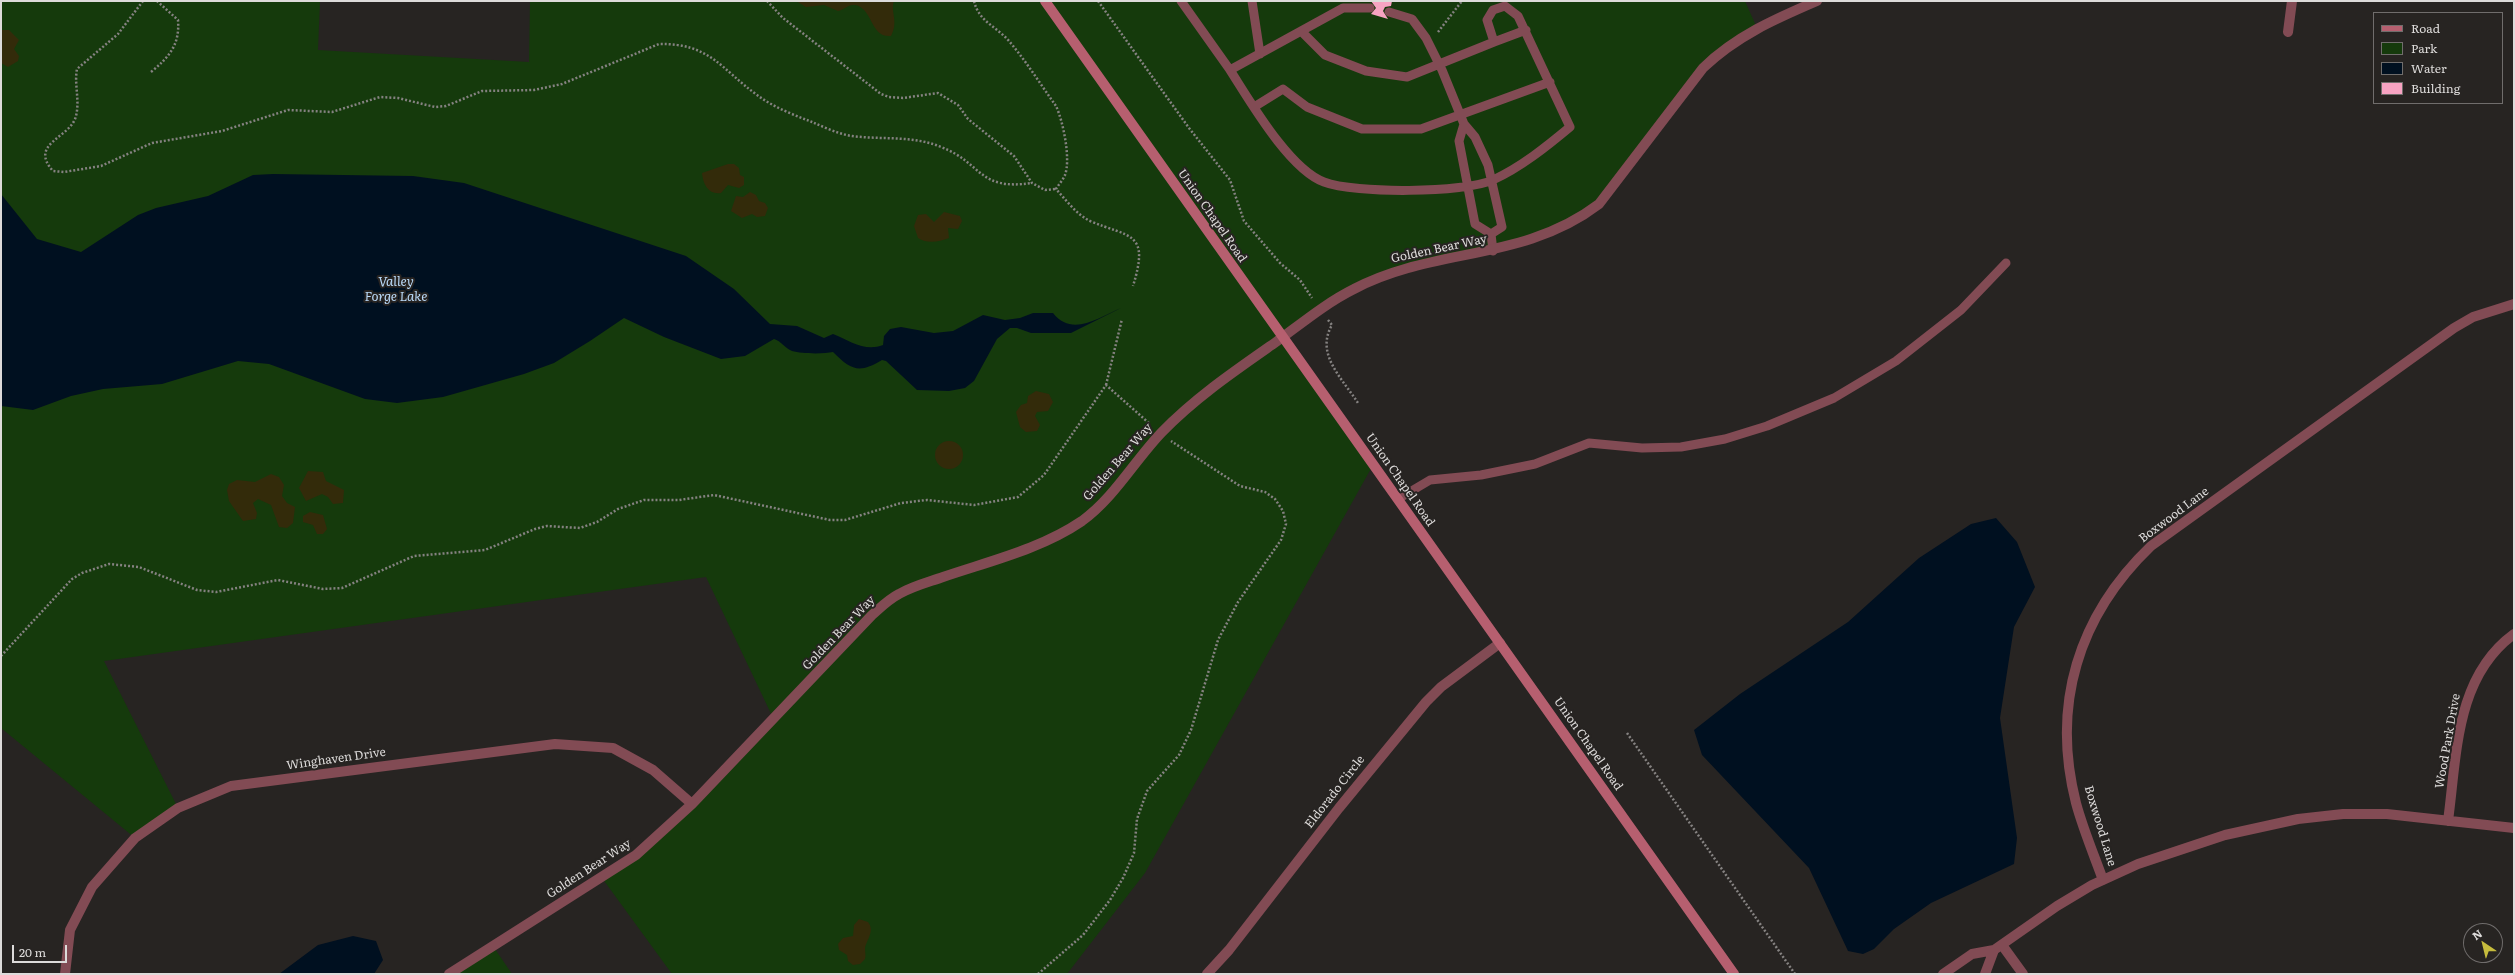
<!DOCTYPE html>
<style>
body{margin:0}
#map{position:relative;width:2515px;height:975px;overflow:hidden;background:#272422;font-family:Literata,serif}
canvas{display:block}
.frame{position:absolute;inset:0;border:2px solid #dddbda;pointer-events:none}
.legend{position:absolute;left:2373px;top:12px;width:130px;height:92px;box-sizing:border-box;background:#272422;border:1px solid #706d6c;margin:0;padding:5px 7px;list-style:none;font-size:12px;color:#dddbda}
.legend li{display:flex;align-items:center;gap:8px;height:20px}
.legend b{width:20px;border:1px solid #706d6c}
.north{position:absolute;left:2463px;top:923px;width:40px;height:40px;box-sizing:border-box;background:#272422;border:1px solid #706d6c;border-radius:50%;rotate:325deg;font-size:11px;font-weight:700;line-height:16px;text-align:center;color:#dddbda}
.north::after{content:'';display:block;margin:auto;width:14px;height:18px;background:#c6bc3d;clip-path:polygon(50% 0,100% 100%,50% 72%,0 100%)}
.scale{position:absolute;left:12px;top:945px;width:55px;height:18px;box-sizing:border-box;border:2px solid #dddbda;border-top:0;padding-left:5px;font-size:12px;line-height:14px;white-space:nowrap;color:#dddbda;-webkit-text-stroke:3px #272422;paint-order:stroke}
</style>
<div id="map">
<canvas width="2515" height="975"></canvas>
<div class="frame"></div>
<ul class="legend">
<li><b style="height:5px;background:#b65f6f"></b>Road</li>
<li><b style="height:11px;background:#153a0c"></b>Park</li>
<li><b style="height:11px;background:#001020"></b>Water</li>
<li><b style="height:11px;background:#f7a3c2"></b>Building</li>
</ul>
<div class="north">N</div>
<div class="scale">20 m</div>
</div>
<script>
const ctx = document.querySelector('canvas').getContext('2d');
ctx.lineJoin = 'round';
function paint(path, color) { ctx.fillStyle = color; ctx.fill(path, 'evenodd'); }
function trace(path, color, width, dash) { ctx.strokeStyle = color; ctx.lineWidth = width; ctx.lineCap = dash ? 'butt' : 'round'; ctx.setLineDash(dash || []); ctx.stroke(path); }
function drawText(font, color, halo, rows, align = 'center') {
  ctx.font = font + ' Literata,serif'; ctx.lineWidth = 4; ctx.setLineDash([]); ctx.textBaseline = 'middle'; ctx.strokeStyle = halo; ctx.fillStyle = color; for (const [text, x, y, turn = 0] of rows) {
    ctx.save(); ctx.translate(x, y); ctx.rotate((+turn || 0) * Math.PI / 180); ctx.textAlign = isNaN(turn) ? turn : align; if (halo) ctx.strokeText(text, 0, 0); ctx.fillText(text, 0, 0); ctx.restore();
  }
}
const green = new Path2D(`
 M1,1H320L318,50L529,62L530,1H1745L1757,28L1720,52L1599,204L1553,232L1413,267L1354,288L1283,337L1373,465L1145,873L1067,974H672L602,878L636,855L774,720L706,577L104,661L178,808L135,838L1,728Z
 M493,946L512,974H449Z`);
const sand = new Path2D(`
 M796,1H894C890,12 899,21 891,36C870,38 873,8 855,5C848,4 844,10 838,11L824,5L806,7Z
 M1,30H9L19,40L14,49L19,56L18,61L8,67L1,63Z
 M728,164H734L739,168L740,175L744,177V185L739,188L728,185L721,193C709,195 703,185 702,173Z
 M750,192L756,195L759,201L765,203L768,208L765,216L757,217L752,214L742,218L731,211L736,196L743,197Z
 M944,212L960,216L962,221L958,229L948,228L949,238C939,242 927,244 918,238L914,226L918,215L926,214L934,222Z
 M1036,391L1049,394L1053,402L1048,411L1037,412L1035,416L1040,425L1037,431L1026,432L1020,427L1016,412L1021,405L1027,403L1028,396Z
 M935 455a14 14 0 1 1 28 0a14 14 0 1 1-28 0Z
 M308,471L323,472L326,481L344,490L343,503L333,504L328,497L322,494L306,501L299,488Z
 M271,474L279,477L284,485L282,496L287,503L295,507L293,523L287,528L279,527L271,505L258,499L253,503L257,513L256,519L243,521L229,501L227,490L229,484L237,480L255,482Z
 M310,512L323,515L327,529L323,534H317L313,525L303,522V516Z
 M859,919L868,922C875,931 867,939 865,948C865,952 866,955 865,959L860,964L853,965L848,961L847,955L839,950L838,944L843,938L853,936L854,925Z`);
const water = new Path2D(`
 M273,174L413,176L464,183L686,256L734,289L770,324L797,326L824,338L833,334C850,341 865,352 883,345L884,336L890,329L901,327L934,333L953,331L983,315L1005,320L1020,318L1033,313H1053C1072,337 1098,318 1121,308L1071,333H1031L1017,328H1010L997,339L974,381L965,388L949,391L917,390L886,361L882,360C859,374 851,370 833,352C824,354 802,354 792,351C785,348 781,341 774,339L745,356L721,359L664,337L624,318L590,341L554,363L524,374L443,397L397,403L365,399L269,364L238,361L162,384L103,389L71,396L33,410L1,406V194L37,239L81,252L138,215L156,208L208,196L253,175Z
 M1996,518L2017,542L2035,587L2014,627L2000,718L2017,838L2014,864L1931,903L1894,929L1874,949L1863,954L1848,951L1809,868L1702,755L1694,730L1740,694L1848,622L1919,558L1971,524Z
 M353,936L376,941L383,960L374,974H279L318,945Z`);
const building = new Path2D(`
 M1371,1H1392L1391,6L1385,7L1383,11L1388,19L1371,14L1376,8Z`);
const path = new Path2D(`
 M143,1L118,34L77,69C74,84 80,100 76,116C71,138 28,143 53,171L64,172L101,166L152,143L222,131L288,110L332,112L380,97L398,98L435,107L446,106L482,91L534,90L562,84L659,44C710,43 721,69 757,95C773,107 794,115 812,122C824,127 838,134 852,136C882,140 912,135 941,147C983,163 977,191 1032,183
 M767,1L783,18L881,94L889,97L903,98L938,93L958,105L968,119L1014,156L1032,183L1045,190L1056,189
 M974,1C979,22 996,26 1009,41C1026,61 1041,85 1056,106C1063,121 1071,159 1065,175C1063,180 1059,184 1056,189C1066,200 1076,214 1090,221C1130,238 1150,231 1133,286
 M1098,1L1189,128L1230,180L1244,221L1280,263L1300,280L1312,298
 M1438,32L1462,1
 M151,72C169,57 180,45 178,20L157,1
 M1328,320L1332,325C1315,354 1342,378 1358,403
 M1106,385L1122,319
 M1,656L72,579L82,573L109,564L139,567L197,590L216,592L278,580L323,589L342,588L414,556L485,550L535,529L547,526L580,528L597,522L618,509L644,500H679L714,495L830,520H845L901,503L927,500L974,505L1018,497L1044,475L1106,385L1150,424
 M1627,733L1795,974
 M1038,974L1083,935L1110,900L1123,878L1134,853L1137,819L1147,791L1179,755L1191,730L1218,640L1238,602L1281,540L1286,524L1283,511L1275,499L1265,492L1240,486L1171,441`);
const service = new Path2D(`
 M1181,1L1230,70L1343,8H1370
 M1252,1L1260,54
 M1389,12L1412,19L1426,38L1442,70L1464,124L1475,137L1488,165L1502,227L1491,234
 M1494,42L1526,30
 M1230,70C1250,101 1289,169 1324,182C1355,194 1464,193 1493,180C1521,167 1546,147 1570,127L1518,16L1505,6L1493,10L1487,20L1494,42L1407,77L1366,71L1325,55L1302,32
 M1254,107L1283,89L1307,107L1362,129H1421L1550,82
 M1464,124L1459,141L1475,224L1491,234L1493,251
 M1398,499L1430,480L1481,475L1535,464L1589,443L1642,448L1681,447L1725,439L1767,426L1834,398L1896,361L1961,310L2006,263`);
const minor = new Path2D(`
 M2288,32L2292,1
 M2448,821C2457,755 2455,677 2514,634
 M2103,880C2094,855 2083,829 2076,803C2051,705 2078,616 2151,546L2454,328L2473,317L2514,304
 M2002,945L2023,974
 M65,974L70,930L92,887L135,838L178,808L231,786L555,744L613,748L653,770L692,804
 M449,974L636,855L692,804L872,615C881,607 889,599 899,594C913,586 929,582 943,577C990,561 1041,549 1082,521C1114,498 1135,460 1162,432C1196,397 1236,370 1276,342C1302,323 1326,303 1354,289C1433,247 1523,262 1599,204L1703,68C1736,36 1775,19 1817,1
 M1207,974L1229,950L1339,808L1426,702L1441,687L1500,643
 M1943,974L1972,954L1994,950L2057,906L2092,885L2138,864L2225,835L2298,819L2343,814H2387L2514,828
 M1985,974L1994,950`);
const secondary = new Path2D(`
 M1045,1L1734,974`);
const streetNames = [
 ["Union Chapel Road",1212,216,55],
 ["Golden Bear Way",1439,249,-12],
 ["Golden Bear Way",1118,462,-49],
 ["Union Chapel Road",1400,480,55],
 ["Boxwood Lane",2174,515,-37],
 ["Golden Bear Way",839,633,-46],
 ["Wood Park Drive",2448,741,-80],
 ["Union Chapel Road",1588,744,55],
 ["Winghaven Drive",336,759,-8],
 ["Eldorado Circle",1335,792,-52],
 ["Boxwood Lane",2100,826,73],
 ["Golden Bear Way",589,869,-33]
];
const waterNames = [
 ["Valley",396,282],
 ["Forge Lake",396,297]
];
paint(green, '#153a0c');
paint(sand, '#332b0a');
paint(water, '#001020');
paint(building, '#f7a3c2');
trace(path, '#858281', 2.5, [2, 2]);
trace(service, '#824b54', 9);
trace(minor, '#824b54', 10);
trace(secondary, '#b65f6f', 10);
drawText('12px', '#dddbda', '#272422', streetNames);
drawText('italic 13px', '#b9d9f8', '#272422', waterNames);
</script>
